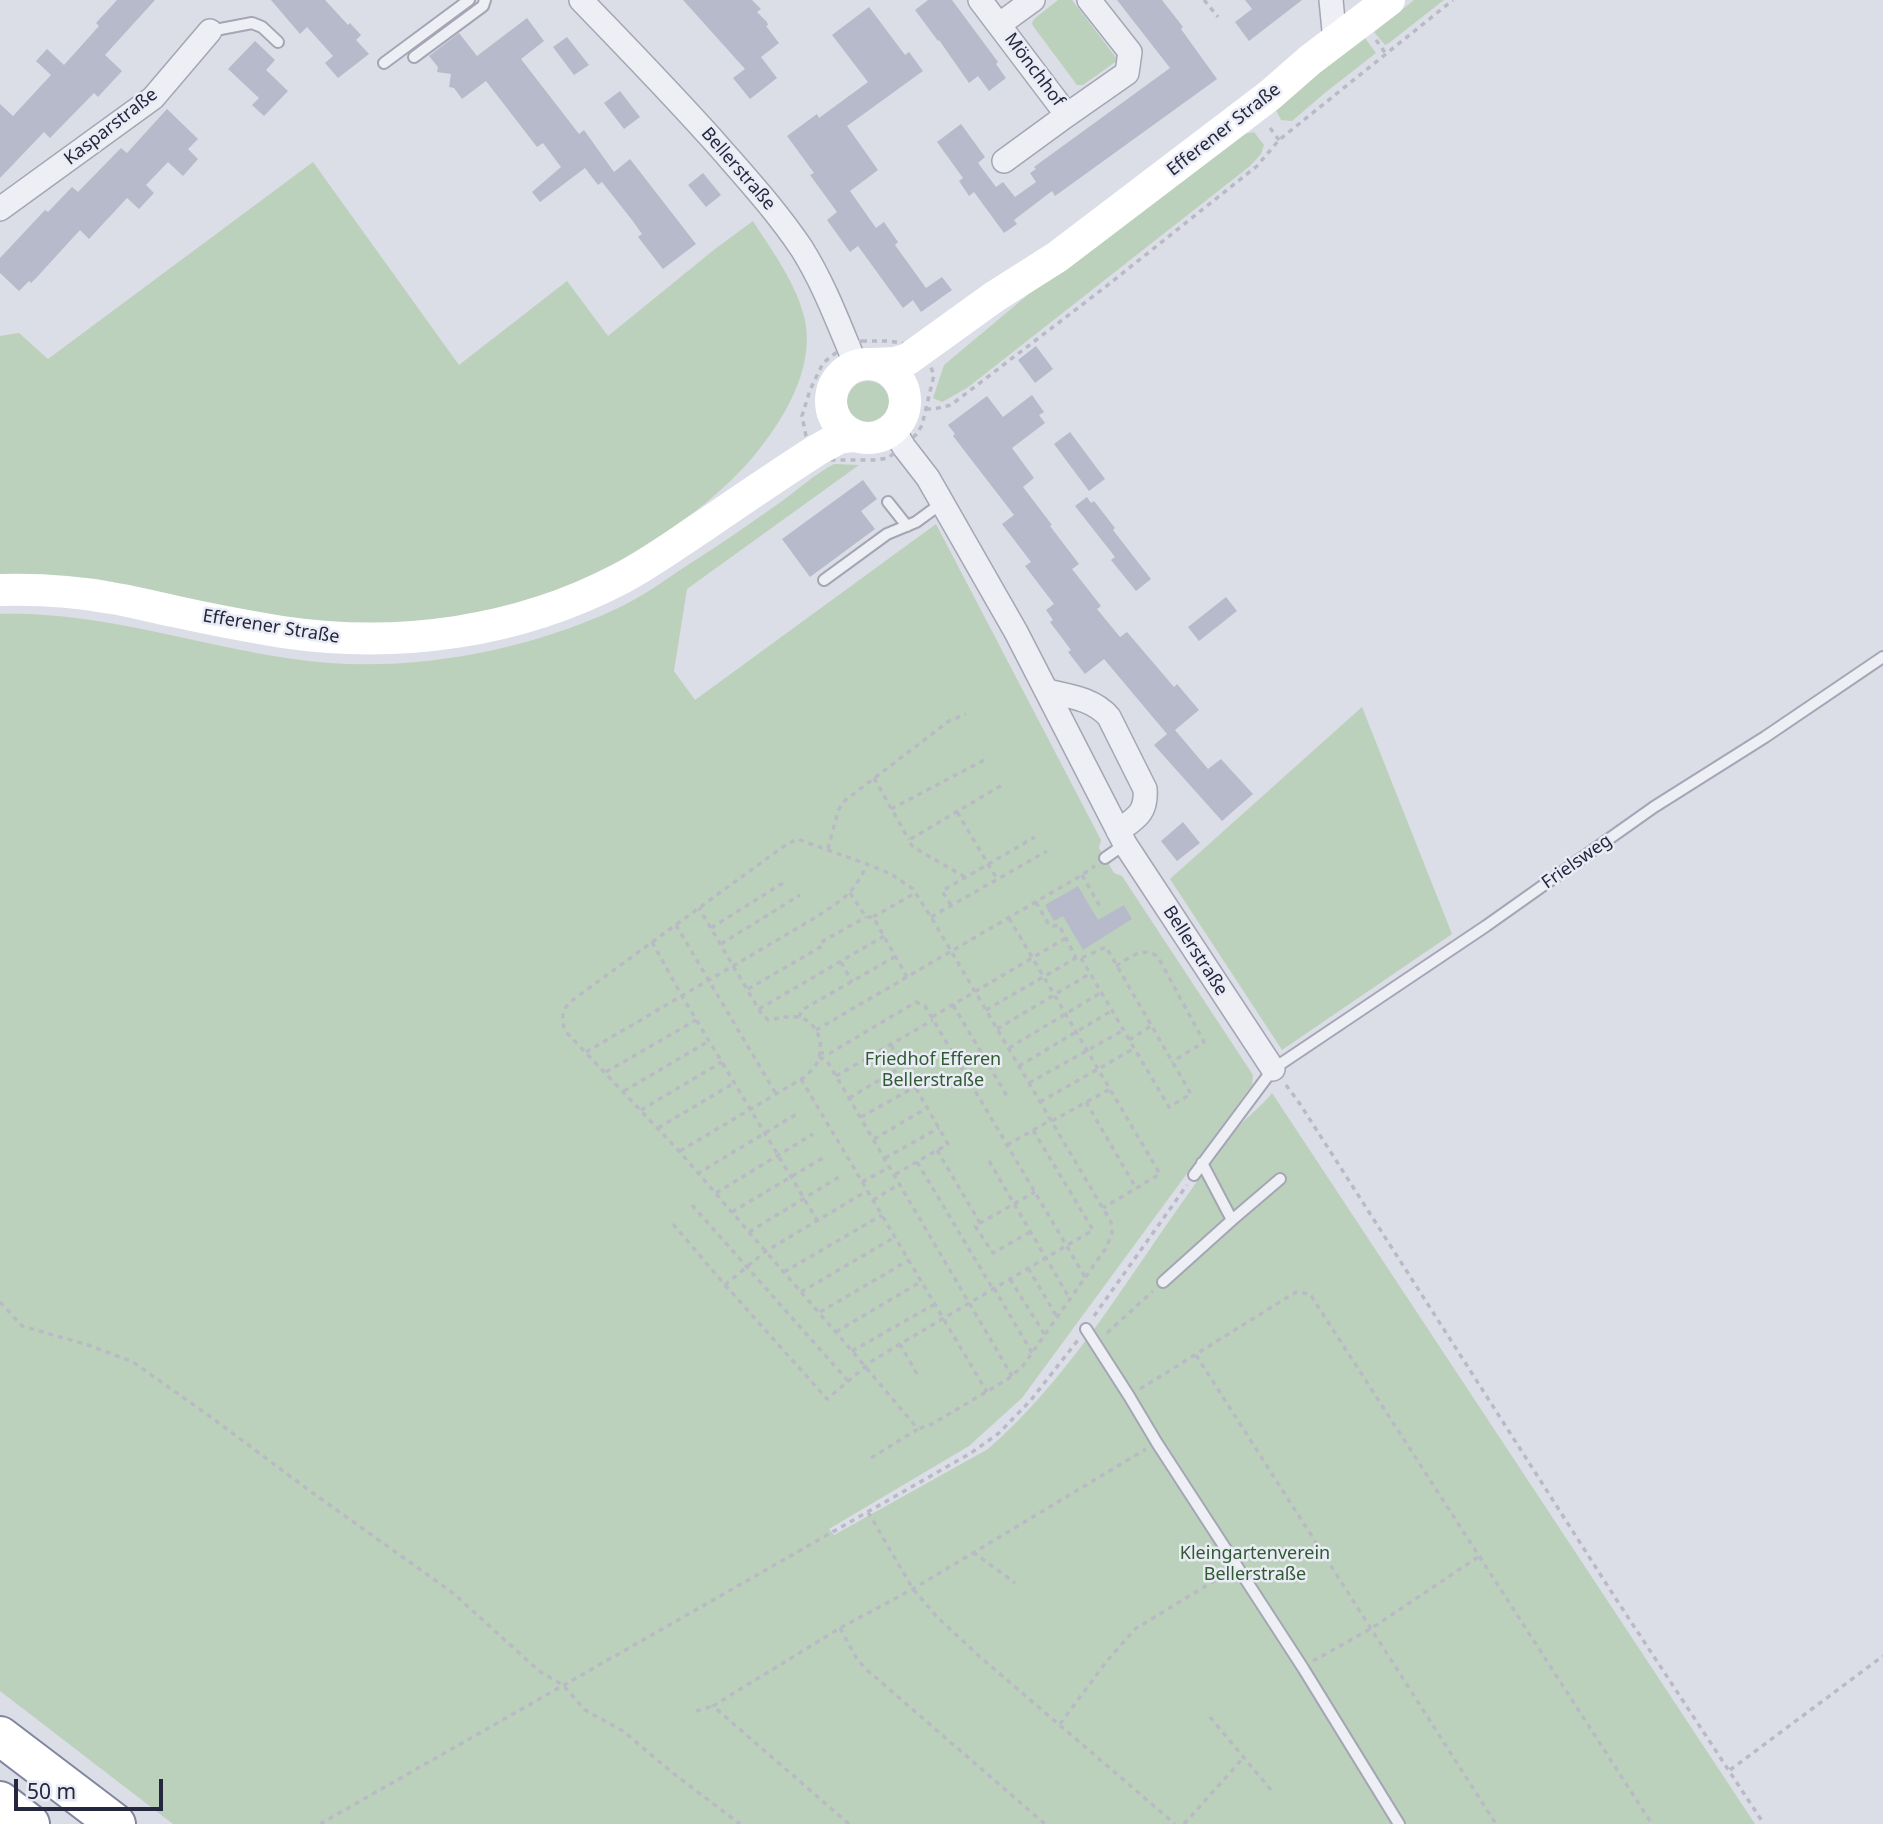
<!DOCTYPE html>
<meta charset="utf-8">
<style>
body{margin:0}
#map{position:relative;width:1883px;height:1824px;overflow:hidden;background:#dbdde7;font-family:"Noto Sans",sans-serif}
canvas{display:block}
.scale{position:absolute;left:14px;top:1779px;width:149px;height:32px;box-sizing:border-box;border:4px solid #24273e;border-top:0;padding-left:9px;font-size:21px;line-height:24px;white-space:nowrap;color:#24273e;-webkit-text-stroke:5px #eaecf5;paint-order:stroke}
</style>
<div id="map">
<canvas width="1883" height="1824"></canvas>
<div class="scale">50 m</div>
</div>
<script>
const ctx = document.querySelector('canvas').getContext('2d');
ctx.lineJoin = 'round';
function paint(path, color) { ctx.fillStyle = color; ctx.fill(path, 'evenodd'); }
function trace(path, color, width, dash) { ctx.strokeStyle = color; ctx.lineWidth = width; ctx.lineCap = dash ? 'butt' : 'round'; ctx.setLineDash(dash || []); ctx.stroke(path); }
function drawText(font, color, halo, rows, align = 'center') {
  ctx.font = font + ' "Noto Sans",sans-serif'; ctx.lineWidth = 5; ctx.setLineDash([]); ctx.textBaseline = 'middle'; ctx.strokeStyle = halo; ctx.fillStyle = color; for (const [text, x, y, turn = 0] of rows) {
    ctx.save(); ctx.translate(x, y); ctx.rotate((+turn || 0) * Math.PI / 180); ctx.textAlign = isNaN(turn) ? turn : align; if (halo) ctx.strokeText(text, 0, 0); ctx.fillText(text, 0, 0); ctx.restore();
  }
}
const green = new Path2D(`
 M1058,0H1072L1118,60L1083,85H1077L1033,26L1032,23L1034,19Z
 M1414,0H1444L1389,43L1385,45L1374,32Z
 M1365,38L1376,53L1326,92L1292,121L1281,120L1276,110L1282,101Z
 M1254,132L1264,145L1261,154L1250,166L967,388L942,402L933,398L944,365L1048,278L1234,136Z
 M313,162L459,365L567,281L608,336L715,249L753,221C772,251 797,284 805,320C815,369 783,421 753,457C684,538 548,609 442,621C426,622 409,622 393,623C377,623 361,625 345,625C333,625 320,622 308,620C283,617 258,613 234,610C156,599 78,588 0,577V336L19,333L48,359Z
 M847 402a21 21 0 1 1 42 0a21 21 0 1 1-42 0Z
 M834,464L859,465L687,589L674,671L695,700L936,524L1101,840L1099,848L1114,873L1122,876L1253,1075L1252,1085L1022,1398L969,1446L829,1529L834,1535L988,1449C1067,1380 1121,1289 1181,1204C1199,1179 1218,1150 1238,1127C1249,1115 1262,1106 1272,1093L1755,1824H173L0,1691V614C100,611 194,645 293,659C397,675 518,654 614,610C636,600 657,586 677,572C712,550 745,527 778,504C796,491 815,474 834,464Z
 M1362,707L1452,934L1282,1050L1170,879Z`);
const building = new Path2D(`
 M117,0H155L105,55L122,71L98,97L94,93L50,138L44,132L0,178V104L13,116L51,75L36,61L47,49L64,65L99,26L96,23Z
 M271,0H325L348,25L350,23L361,35L356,40L369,54L338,78L325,63L333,56L307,27L300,34Z
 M683,0H752L761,9L757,12L767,22L768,25L766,26L779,43L761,57L777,78L750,99L733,78L745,69Z
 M928,0H952L998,62L996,64L1006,78L989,91L978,76L969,83L939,40L938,41L915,10Z
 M1117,0H1162L1183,27L1181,29L1217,79L1055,196L1052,191L1014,220L1017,224L1004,233L974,192L969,196L959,181L963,178L937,142L961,124L985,157L978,163L996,187L1003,182L1015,197L1036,182L1030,173L1036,169L1034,167L1170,68Z
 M1245,0H1302L1249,41L1235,22L1252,9Z
 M869,7L905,55L909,52L923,71L847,126L878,170L850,191L876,228L884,222L898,242L895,245L926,288L942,277L952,290L921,312L913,300L903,308L858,246L850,252L827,220L837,212L810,175L814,173L787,136L817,114L819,118L868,82L832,35Z
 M527,18L544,41L521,59L579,134L584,130L614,172L630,159L696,244L663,269L638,237L642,234L632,220L602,182L598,185L585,168L540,202L532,192L561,167L543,143L537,147L486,81L462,99L454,88L449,87L451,74L437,72L438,67L429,56L459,33L477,56Z
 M567,37L589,65L574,75L553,47Z
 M255,41L275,60L266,70L288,91L264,116L252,105L259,98L228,69Z
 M620,91L640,117L624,129L604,103Z
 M167,109L198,139L188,149L198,159L183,176L168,162L146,185L154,193L139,209L127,198L89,239L80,230L38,276L31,283L29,281L19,291L0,273V258L45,210L48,212L72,187L78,192L121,148L127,153Z
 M703,173L721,195L706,207L688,185Z
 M1036,346L1053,369L1035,383L1018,360Z
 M1032,395L1044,412L1039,415L1045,423L1012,448L1034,478L1023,487L1052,525L1050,526L1079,564L1072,569L1101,606L1097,609L1120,637L1127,632L1174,687L1177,684L1199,710L1175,730L1208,769L1221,759L1253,794L1222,821L1154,745L1167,734L1104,659L1085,674L1068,652L1071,650L1050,622L1053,620L1046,610L1054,604L1025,566L1031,562L1002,524L1014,515L953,436L955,434L948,425L987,396L1003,417Z
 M1070,432L1105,479L1089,491L1054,444Z
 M863,480L877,499L861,511L875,529L810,577L782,539Z
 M1087,497L1091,503L1094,501L1115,528L1113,530L1151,579L1136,591L1111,560L1115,557L1075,506Z
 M1226,597L1237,611L1199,641L1188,627Z
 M1183,822L1200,843L1177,861L1161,841Z
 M1078,886L1098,920L1124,905L1132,919L1083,950L1063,916L1054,921L1045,905Z`);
const path = new Path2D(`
 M1204,0L1218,17
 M1376,40L1386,54
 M1270,128L1279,140
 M862,341H889L907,344L920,351L930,365L934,375L922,425L917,434L888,458L875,460H828L817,450L806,436L802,416L810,390L823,363L847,344Z
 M926,409H934L951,405L1104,288L1257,166L1279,140L1453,0
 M874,778L909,840
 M891,809L986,759
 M957,812L997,879
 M828,849L838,811L843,802L949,721L966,714
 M1082,875L1102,910
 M965,877L913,847L910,843L909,840L1002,785
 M850,893L866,917H873L907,977
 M1036,902L1049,925L1054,926L1059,925L1076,958
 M951,905L942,891L1035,837
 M873,917L915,893
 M931,917L1047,851
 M1009,918L1160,1174L1103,1208
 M676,925L776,1094
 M711,928L786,881
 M652,942L682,996L817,1220
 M721,944L800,895
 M841,962L852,982
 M1116,966C1129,958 1144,945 1158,957L1204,1042L1172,1062
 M748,989L824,945L823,941L866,917
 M953,1005L1007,1096
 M759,1009L884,936
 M986,1010L1076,958H1081L1106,947L1191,1094L1169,1107L1081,958
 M799,1017L802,1010L896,956
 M932,1017L1066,938
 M997,1029L1091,973
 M816,1030L1082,875L1095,866
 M1129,1040L1151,1026
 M891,1045L948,1144L894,1175
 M1009,1048L1102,992
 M586,1052L813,919C840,901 854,895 867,864
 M819,1053H830L916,1002L925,1006L1085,1277
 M819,1057L827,1061L836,1076L1012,1376
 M1019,1066L1113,1010
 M606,1072L696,1020
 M836,1076L933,1020
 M801,1079L987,1392
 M1029,1083L1124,1030
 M1286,1085L1300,1104L1616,1599L1764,1824
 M624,1091L709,1041
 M849,1098L903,1066
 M1040,1102L1135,1048
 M1086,1102L1136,1188
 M641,1110L722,1062
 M861,1117L915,1087
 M1052,1121L1110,1089
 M658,1128L734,1083
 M874,1139L927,1108
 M1007,1145L1051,1120
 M937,1150L980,1223
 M680,1151L803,1078C807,1074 812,1071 815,1066C826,1050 820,1025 802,1018C791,1015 780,1018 768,1020L761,1013L699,908
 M885,1158L939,1128
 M989,1161L1070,1299
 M917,1162L993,1289
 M697,1174L800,1112
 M862,1182L890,1167
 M716,1193L813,1134
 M873,1200L900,1184
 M692,1205L848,1381
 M732,1212L826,1156
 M673,1224L725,1285L766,1251L867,1191
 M749,1232L839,1177
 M1030,1232L993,1253L975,1226L1035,1192
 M1028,1268L1057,1317
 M784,1272L882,1215
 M1010,1279L1045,1335
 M725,1285L827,1399L872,1361L900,1344
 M994,1288L1032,1353
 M801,1292L895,1237
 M0,1302L22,1326L88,1345L133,1362L208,1415L310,1491L453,1593L539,1671L563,1685L585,1710L623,1731L674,1774L740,1824
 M820,1312L909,1260
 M1094,1316L1187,1185
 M836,1332L922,1281
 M1107,1333L1153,1291
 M852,1351L935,1304
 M1196,1355L1496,1824
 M917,1374L900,1344L1093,1230L1033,1130
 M1140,1389L1296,1292L1310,1294L1652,1824
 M871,1458L918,1429L852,1351L679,1151L568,1034C560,1023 561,1012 570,1002L784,846L797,839L867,864L891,874L913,889L931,917L1111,1222L1112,1233L1106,1248L1022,1367L1008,1379L932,1424L918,1429
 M868,1512L913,1589L937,1617L979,1656L1175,1824
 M973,1552L1015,1583
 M840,1628L857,1659L867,1670L1045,1824
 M1313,1661L1372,1628L1478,1557
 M696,1711L713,1706
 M1210,1717L1271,1790
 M1060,1724L1106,1662L1135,1629L1224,1575
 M1730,1770L1883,1656
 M320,1824L971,1453L999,1433L1031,1400L1078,1340
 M849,1824L713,1706L840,1628L913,1589L1146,1449
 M1184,1824L1244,1757`);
const lane = new Path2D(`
 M210,31L252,23L262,27L278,42
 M414,57L483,6L485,0
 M384,63L469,0
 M888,502L907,526
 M824,580L887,534L916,522L942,503
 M1105,858L1125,844
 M1194,1175L1273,1069L1486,926L1654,807L1765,737L1883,657
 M1232,1220L1280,1179
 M1163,1282L1232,1220L1202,1163
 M1086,1329L1129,1396L1157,1443L1303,1668L1399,1824`);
const street = new Path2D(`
 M581,0C628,49 676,98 721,149C749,181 778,213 802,249C825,286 839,325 856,365
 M980,0L1067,115L1127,73L1130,52L1089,0
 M1331,0L1335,41
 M1000,24L1033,0
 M1004,161L1067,115
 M0,209L153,98L210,31
 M893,429L904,447L928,478L1016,632L1125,844L1273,1069
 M1047,691C1069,696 1094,699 1109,717L1145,789C1147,813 1136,818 1118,831`);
const secondary = new Path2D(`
 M831 401a37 37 0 1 1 74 0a37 37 0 1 1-74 0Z
 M874,364L895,363L908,359L994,297L1057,257L1270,95L1310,60L1389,0
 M0,590C37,589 74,591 111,598C132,601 152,607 173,611C209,619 246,626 282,632C398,649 517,633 622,578C650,563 676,544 702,527C740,501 778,475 817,450L839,438L853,436`);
const highway = new Path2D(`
 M0,1736L116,1824
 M0,1801L30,1824`);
const streetNames = [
 ["Mönchhof",1034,70,53],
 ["Kasparstraße",111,127,-38],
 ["Efferener Straße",1224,130,-38],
 ["Bellerstraße",738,169,49],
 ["Efferener Straße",271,627,9],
 ["Frielsweg",1577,862,-35],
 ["Bellerstraße",1195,951,57]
];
const parkNames = [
 ["Friedhof Efferen",933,1060],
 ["Bellerstraße",933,1081],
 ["Kleingartenverein",1255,1554],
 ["Bellerstraße",1255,1575]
];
paint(green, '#bcd1bb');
paint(building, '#b7baca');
trace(lane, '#a4a6b4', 14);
trace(street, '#a4a6b4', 26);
trace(highway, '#81869e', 42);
trace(path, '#b9bac5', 3.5, [5, 5]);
trace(lane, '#eeeef5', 10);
trace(street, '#eeeef5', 23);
trace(secondary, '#fff', 32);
trace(highway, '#fff', 38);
drawText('18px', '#24273e', '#eaecf5', streetNames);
drawText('18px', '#305a31', '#eaecf5', parkNames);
</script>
